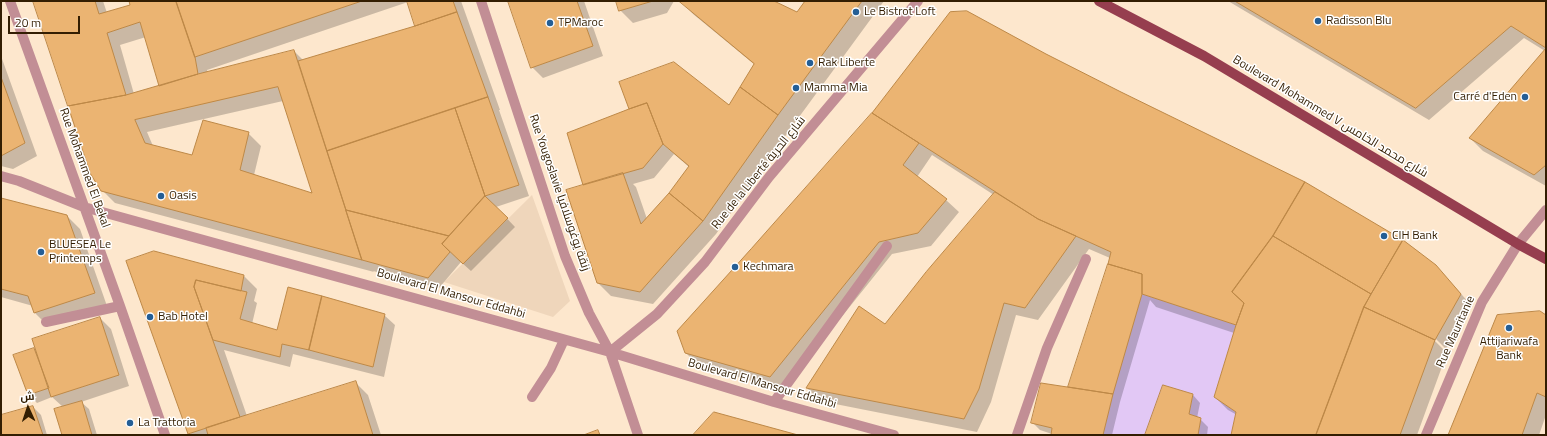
<!DOCTYPE html>
<meta charset="utf-8">
<style>
body{margin:0}
#map{position:relative;width:1547px;height:436px;overflow:hidden;background:#fde7cd;font-family:"Titillium Web",Cairo,sans-serif}
canvas{display:block}
.frame{position:absolute;inset:0;border:2px solid #331e02;pointer-events:none}
.north{position:absolute;left:8px;top:388px;width:40px;height:40px;-webkit-text-stroke:3px #fff;paint-order:stroke;rotate:357deg;font-size:11px;font-weight:700;line-height:16px;text-align:center;color:#331e02}
.north::after{content:'';display:block;margin:auto;width:14px;height:18px;background:#331e02;clip-path:polygon(50% 0,100% 100%,50% 72%,0 100%)}
.scale{position:absolute;left:8px;top:16px;width:72px;height:18px;box-sizing:border-box;border:2px solid #331e02;border-top:0;padding-left:5px;font-size:12px;line-height:14px;white-space:nowrap;color:#331e02;-webkit-text-stroke:3px #fff;paint-order:stroke}
</style>
<div id="map">
<canvas width="1547" height="436"></canvas>
<div class="frame"></div>
<div class="north">ش</div>
<div class="scale">20 m</div>
</div>
<script>
const ctx = document.querySelector('canvas').getContext('2d');
ctx.lineJoin = 'round';
function paint(path, color) { ctx.fillStyle = color; ctx.fill(path, 'evenodd'); }
function trace(path, color, width, dash) { ctx.strokeStyle = color; ctx.lineWidth = width; ctx.lineCap = dash ? 'butt' : 'round'; ctx.setLineDash(dash || []); ctx.stroke(path); }
function drawText(font, color, halo, rows, align = 'center') {
  ctx.font = font + ' "Titillium Web",Cairo,sans-serif'; ctx.lineWidth = 3; ctx.setLineDash([]); ctx.textBaseline = 'middle'; ctx.strokeStyle = halo; ctx.fillStyle = color; for (const [text, x, y, turn = 0] of rows) {
    ctx.save(); ctx.translate(x, y); ctx.rotate((+turn || 0) * Math.PI / 180); ctx.textAlign = isNaN(turn) ? turn : align; if (halo) ctx.strokeText(text, 0, 0); ctx.fillText(text, 0, 0); ctx.restore();
  }
}
const built = new Path2D(`
 M532,195L570,301L553,317L444,282Z`);
const green = new Path2D(`
 M1142,294L1236,325L1214,397L1236,412L1231,435H1198L1201,418L1189,414L1193,394L1164,386L1145,435H1103L1115,383Z`);
const shadow = new Path2D(`
 M34,1H103L107,13L132,5L130,1H461L500,110H499L529,196L496,207L515,227L471,271L461,262L439,288L373,271L374,272L115,203L102,190ZM408,2L416,27L303,60L294,51L208,73L207,70ZM146,37L161,87L134,94L120,45ZM283,101L313,195L254,175L261,146L248,133L193,156L153,146L147,132Z
 M509,1H584L603,56L543,78L532,67Z
 M617,1H674L667,13L633,23L620,10Z
 M681,1H771L798,13L806,1H884L791,128L716,234L653,304L611,296L598,283L585,185L729,106L755,65L693,14ZM674,154L689,167L670,194L647,219L636,187L633,184L654,178Z
 M1228,1H1546V186L1483,151L1470,138L1545,51L1524,38L1429,120Z
 M1045,54L1402,241L1435,265L1446,277L1471,305L1446,349L1434,337V340L1447,353L1417,435H1232L1237,415L1228,410L1215,397L1234,333L1156,307L1150,300L1120,402L1112,435H1052V434L1040,430L1033,423L1068,388L1109,264L1110,258L1089,249L1038,320L1016,315L991,402L977,432L820,401L807,388L885,326L994,195L932,155L917,177L946,200L959,212L931,246L892,254L783,390L699,366L686,353L752,250Z
 M1,56L37,156L13,169L1,166Z
 M1,199L67,216L80,229L107,306L48,326L35,313L33,306L1,297Z
 M154,252L244,276L257,289L254,301L257,303L252,324L278,331L384,315L395,325L384,377L293,354L290,367L224,350L247,416L355,382L368,395L381,435H191L128,262Z
 M1546,316V415L1539,435H1449Z
 M100,318L111,329L129,386L81,402L89,409L97,435H63V407L52,397L37,403L29,395L15,356L34,349L38,353Z
 M1193,395L1200,403L1197,418L1200,419L1208,427L1207,435H1146Z
 M33,407L41,415L47,435H1V416Z`);
const building = new Path2D(`
 M33,1H95L99,14L130,5L129,1H176L195,57L198,74L159,86L140,22L107,33L126,95L68,106Z
 M176,1H362L195,57Z
 M407,1H453L457,12L415,26Z
 M508,1H577L593,46L531,68Z
 M616,1H653L619,11Z
 M679,1H774L797,12L805,1H862L778,115L740,87L754,64Z
 M1235,1H1546V165L1534,175L1469,138L1546,48L1511,26L1416,108Z
 M967,11L1046,54L1121,92L1305,182L1273,236L1232,292L1244,303L1236,325L1142,294V274L1108,264L1111,252L1038,219L872,113L950,12Z
 M457,12L488,97L327,151L298,61L415,26Z
 M294,50L362,260L101,191L90,173L68,106L126,95L198,74ZM278,87L312,193L240,170L249,132L203,120L192,155L145,143L135,120Z
 M674,62L729,105L740,87L778,115L703,221L669,193L689,166L663,144L647,103L629,109L619,82Z
 M1,77L25,143L1,156Z
 M488,97L519,185L485,196L455,108Z
 M647,103L663,144L643,168L583,185L567,133L629,109Z
 M455,108L485,196L449,236L346,210L327,151Z
 M872,113L919,143L903,165L947,199L918,233L879,242L770,377L685,353L677,331L751,249Z
 M623,173L641,224L669,193L703,221L640,292L597,283L566,190Z
 M1305,182L1403,240L1371,294L1273,236Z
 M995,192L1038,219L1076,236L1025,308L1004,303L979,389L964,419L806,388L859,306L885,324L926,272Z
 M485,196L508,218L463,264L442,244Z
 M1,198L67,215L95,293L34,313L28,296L1,289Z
 M346,210L449,236L442,244L450,252L428,278L362,260Z
 M1273,236L1371,294L1364,307L1316,435H1231L1236,412L1214,397L1236,325L1244,303L1232,292Z
 M1403,240L1436,265L1461,294L1435,340L1364,307Z
 M154,251L244,275L241,291L196,280L194,287L240,417L188,434L126,261Z
 M1108,264L1142,274V294L1113,394L1068,387Z
 M196,280L247,292L240,319L277,330L288,287L322,296L309,350L282,344L280,357L213,340L194,287Z
 M322,296L385,314L373,367L309,350Z
 M1364,307L1435,340L1400,435H1316Z
 M1540,311L1546,315V397L1537,393L1522,435H1448L1497,315Z
 M100,317L119,375L51,397L32,339Z
 M34,348L49,388L28,395L13,355Z
 M356,381L373,435H208L206,428Z
 M1041,383L1113,394L1103,435H1051L1052,428L1031,423Z
 M1163,385L1193,394L1189,414L1201,418L1198,435H1145Z
 M82,401L92,435H62L54,409Z
 M33,406L43,435H1V415Z
 M714,412L798,435H693Z
 M598,430L600,435H584Z`);
const minor = new Path2D(`
 M10,1L120,306L165,435
 M481,1L565,256L589,313L610,352L638,435
 M1,176L19,181L84,207L610,352L774,402L894,435
 M46,322L120,306
 M610,352L657,314L705,262L769,177L918,1
 M532,397L551,368L564,340
 M774,402L887,246
 M1017,435L1047,348L1086,259
 M1426,435L1482,302L1518,244L1546,210`);
const major = new Path2D(`
 M1099,1L1204,56L1518,244L1546,259`);
const markers = [
 [856,12,4,"#245e95"],
 [1318,21,4,"#245e95"],
 [550,23,4,"#245e95"],
 [810,63,4,"#245e95"],
 [796,88,4,"#245e95"],
 [1525,97,4,"#245e95"],
 [161,196,4,"#245e95"],
 [1384,236,4,"#245e95"],
 [41,252,4,"#245e95"],
 [735,267,4,"#245e95"],
 [150,317,4,"#245e95"],
 [1509,328,4,"#245e95"],
 [130,423,4,"#245e95"]
];
const poiNames = [
 ["Le Bistrot Loft",864,12],
 ["Radisson Blu",1326,21],
 ["TPMaroc",558,23],
 ["Rak Liberte",818,63],
 ["Mamma Mia",804,88],
 ["Carré d'Eden",1517,97,"right"],
 ["Oasis",169,196],
 ["CIH Bank",1392,236],
 ["BLUESEA Le",49,245],
 ["Printemps",49,259],
 ["Kechmara",743,267],
 ["Bab Hotel",158,317],
 ["Attijariwafa",1509,342,"center"],
 ["Bank",1509,356,"center"],
 ["La Trattoria",138,423]
];
const streetNames = [
 ["Boulevard Mohammed V شارع محمد الخامس",1330,117,31],
 ["Rue Mohammed El Bekal",84,168,70],
 ["Rue de la Liberté شارع الحرية",759,173,-51],
 ["Rue Yougoslavie زنقة يوغوسلافيا",559,193,71],
 ["Boulevard El Mansour Eddahbi",451,294,16],
 ["Rue Mauritanie",1456,332,-66],
 ["Boulevard El Mansour Eddahbi",762,384,16]
];
paint(built, '#efd6bb');
paint(green, '#e2c8f5');
paint(shadow, '#0003');
paint(building, '#ebb472');
trace(building, '#bd8847', 1);
trace(minor, '#c28e95', 10);
trace(major, '#963e4f', 10);
for (const [x, y, r, color] of markers) { const dot = new Path2D(); dot.arc(x, y, r, 0, 2 * Math.PI); ctx.fillStyle = color; ctx.fill(dot); trace(dot, '#fff', 1.5); }
drawText('12px', '#331e02', '#fff', poiNames, 'left');
drawText('12px', '#331e02', '#fff', streetNames);
</script>
